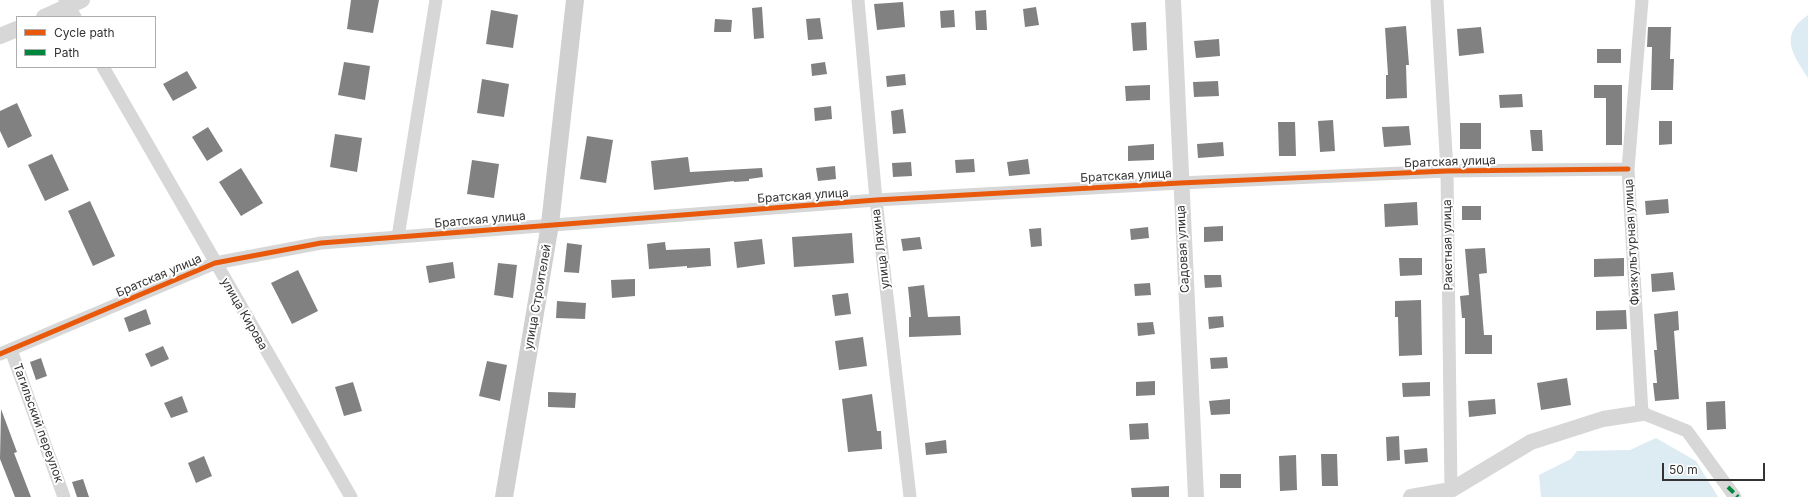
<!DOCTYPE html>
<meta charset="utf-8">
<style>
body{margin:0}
#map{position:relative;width:1808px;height:497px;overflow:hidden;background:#fff;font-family:Inter,sans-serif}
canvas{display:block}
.legend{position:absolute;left:16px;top:16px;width:140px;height:52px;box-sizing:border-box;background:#fff;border:1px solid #adadad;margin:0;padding:5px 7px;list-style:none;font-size:12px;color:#333}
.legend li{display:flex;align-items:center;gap:8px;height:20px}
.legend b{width:20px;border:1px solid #adadad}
.scale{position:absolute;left:1662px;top:463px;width:103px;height:18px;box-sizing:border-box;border:2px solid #333;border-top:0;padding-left:5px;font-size:12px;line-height:14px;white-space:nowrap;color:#333;-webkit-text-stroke:3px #fff;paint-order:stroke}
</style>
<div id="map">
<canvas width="1808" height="497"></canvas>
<ul class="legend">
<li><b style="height:5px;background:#e8590c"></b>Cycle path</li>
<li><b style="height:5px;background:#00873e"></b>Path</li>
</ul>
<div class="scale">50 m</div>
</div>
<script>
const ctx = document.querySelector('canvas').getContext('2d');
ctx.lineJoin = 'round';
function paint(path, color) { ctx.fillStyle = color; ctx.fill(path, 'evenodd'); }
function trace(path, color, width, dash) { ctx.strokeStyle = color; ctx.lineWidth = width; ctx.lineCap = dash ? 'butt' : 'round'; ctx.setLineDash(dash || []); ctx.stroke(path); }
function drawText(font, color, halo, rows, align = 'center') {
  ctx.font = font + ' Inter,sans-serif'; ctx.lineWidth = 4; ctx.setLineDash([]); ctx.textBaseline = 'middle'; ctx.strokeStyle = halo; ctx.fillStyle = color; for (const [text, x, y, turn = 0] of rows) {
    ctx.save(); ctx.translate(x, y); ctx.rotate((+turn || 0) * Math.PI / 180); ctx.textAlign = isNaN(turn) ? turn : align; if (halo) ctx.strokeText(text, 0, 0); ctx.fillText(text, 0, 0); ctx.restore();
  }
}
const water = new Path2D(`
 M1808,15V78C1793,55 1778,35 1808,15Z
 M1656,438L1696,461L1718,497H1541L1539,475L1571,459L1577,451L1630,450Z`);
const building = new Path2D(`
 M351,0H379L373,33L347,29Z
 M903,2L905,27L877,30L874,4Z
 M762,7L764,38L754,39L752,8Z
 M1036,7L1039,25L1025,27L1023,9Z
 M491,10L518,15L513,48L486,44Z
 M954,10L955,27L941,28L940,11Z
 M986,10L987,30H976L975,11Z
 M820,18L823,39L808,40L806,19Z
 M715,19L732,20L731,32H714Z
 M1146,22L1147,50L1133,51L1131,23Z
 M1406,26L1409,65H1406L1407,98L1386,99V75H1388L1385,28Z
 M1481,27L1484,53L1459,56L1457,29Z
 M1648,27H1671L1670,59H1674L1673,90H1651L1652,47H1647Z
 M1219,39L1220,56L1196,58L1194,41Z
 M1597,49H1621V63H1597Z
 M344,62L370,66L365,100L338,95Z
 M825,62L827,74L812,76L811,64Z
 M187,71L197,88L173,101L163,84Z
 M905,74L906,85L887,87L886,76Z
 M482,79L509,84L504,117L477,113Z
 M1218,81L1219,96L1194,97L1193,82Z
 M1150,85V100L1126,101L1125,86Z
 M1594,85H1622V145H1606V98H1594Z
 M1522,94L1523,107L1500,108L1499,95Z
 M17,103L32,136L8,148L0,131V111Z
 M831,106L832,119L815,121L814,108Z
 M903,109L906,133L893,134L891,111Z
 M1333,120L1335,151L1320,152L1318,121Z
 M1659,121H1672V144L1659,145Z
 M1278,122H1295L1296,156H1279Z
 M1460,123H1481V149H1460Z
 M1409,126L1411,145L1384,147L1382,127Z
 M208,127L223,151L207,161L192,137Z
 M1530,130H1542L1543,151H1532Z
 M335,134L362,138L357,172L330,167Z
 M587,136L613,140L606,183L580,179Z
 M1223,142L1224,156L1198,158L1197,144Z
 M1154,144V160L1128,161V146Z
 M52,154L69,190L45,201L28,165Z
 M688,157L690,172L762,168L763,177L749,179V181L734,182V181L654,190L651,161Z
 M974,159L975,172L956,173L955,160Z
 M1028,159L1030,174L1009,176L1007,162Z
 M472,160L499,164L494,198L467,194Z
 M911,162L912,176L893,177L892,163Z
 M835,166L836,179L818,181L816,168Z
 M241,168L263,203L241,216L219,182Z
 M1668,199L1669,213L1646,215L1645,201Z
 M90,201L115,256L93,266L68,211Z
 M1417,202L1418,225L1385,227L1384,204Z
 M1462,206H1481V220H1462Z
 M1223,226V241L1204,242V227Z
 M1148,227L1149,238L1131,240L1130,229Z
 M1041,228L1042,246L1031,247L1029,229Z
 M852,233L854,263L794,267L792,237Z
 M920,237L922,249L903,251L901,239Z
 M762,239L765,264L737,268L734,242Z
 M665,242L666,250L710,248L711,266L687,268V266L649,269L647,244Z
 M567,243L582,245L579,273L564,272Z
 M1485,248L1487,273L1479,274L1484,335H1492V354H1465V318H1462L1460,296L1469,295L1465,249Z
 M1399,258H1422V275L1400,276Z
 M1624,258V276L1594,277V259Z
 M453,262L455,278L429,283L426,266Z
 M498,263L517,265L513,298L494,295Z
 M298,270L318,311L292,324L271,283Z
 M1673,272L1675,290L1652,292L1651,274Z
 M1204,275H1221L1222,287L1205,288Z
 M635,279V296L612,298L611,280Z
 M1150,283L1151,295L1135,296L1134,284Z
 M924,285L928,317L960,316L961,335L909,337V317H911L908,287Z
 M848,293L851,314L835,316L832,295Z
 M1421,300L1422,355L1399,356L1398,317H1395V301Z
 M557,301L586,303L585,319L556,318Z
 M146,309L151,324L129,332L124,318Z
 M1626,310L1627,329L1596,330V311Z
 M1678,311L1679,330L1674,331L1679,399L1655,401L1653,383H1657L1654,350H1657L1654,314Z
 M1223,316L1224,327L1209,329L1208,317Z
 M1153,322L1155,334L1138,336L1137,323Z
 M863,337L867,366L839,370L835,341Z
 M163,346L169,359L151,367L145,354Z
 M1227,357L1228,368L1211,369L1210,358Z
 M41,358L47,376L36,380L30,362Z
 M487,361L507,365L500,401L479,396Z
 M1567,378L1571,405L1541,410L1537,383Z
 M1155,381V395L1136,396V382Z
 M353,382L362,411L344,416L335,387Z
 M1430,382V396L1403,397L1402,383Z
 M548,392L576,393L575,408L548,407Z
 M872,394L877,431H881L882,449L848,452L842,399Z
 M182,396L188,412L171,418L164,403Z
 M1230,399V414L1211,415L1209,401Z
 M1495,399L1496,414L1469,417L1468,401Z
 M1725,401L1726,429L1707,430L1706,402Z
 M1,409L17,452L14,453L31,497H15L0,459Z
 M1148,423L1149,439L1130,440L1129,424Z
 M1399,436L1400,460L1387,461L1386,437Z
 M946,440L947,453L926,455L925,443Z
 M1427,448L1428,462L1405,464L1404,450Z
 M1321,454H1337L1338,486H1322Z
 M1296,455L1297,490L1280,491L1279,456Z
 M204,456L212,476L196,483L188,463Z
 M1220,474H1241V488H1220Z
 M83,479L89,497H77L72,482Z
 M1169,486V497H1132L1131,488Z`);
const minor = new Path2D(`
 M65,0L75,17
 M858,0L876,200L910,497
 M1437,0L1447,171L1451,490
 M1642,0L1628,169L1642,413L1687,431L1735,497
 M103,67L351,497
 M398,237L436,0
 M11,350L64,497
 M0,354L215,263L321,243L876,200L1180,183L1447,171L1628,169`);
const tertiary = new Path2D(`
 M1173,0L1196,497
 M44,17L82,0
 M0,36L17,29
 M1411,497L1451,490L1531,442L1603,419L1642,413`);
const secondary = new Path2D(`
 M504,497L550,224L575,0`);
const quiet = new Path2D(`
 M1728,487L1738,497`);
const cycleway = new Path2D(`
 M0,354L215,263L321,243L876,200L1180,183L1447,171L1628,169`);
const streetNames = [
 ["Братская улица",1450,162,-2],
 ["Братская улица",1126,176,-3],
 ["Братская улица",803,196,-4],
 ["Братская улица",480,220,-5],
 ["Физкультурная улица",1632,242,-93],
 ["Ракетная улица",1448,245,-91],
 ["улица Ляхина",881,249,-97],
 ["Садовая улица",1183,249,-93],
 ["Братская улица",159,276,-23],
 ["улица Строителей",538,297,-80],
 ["улица Кирова",244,314,60],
 ["Тагильский переулок",38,423,70]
];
paint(water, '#ddebf3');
paint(building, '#818181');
trace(minor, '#d7d7d7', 13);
trace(tertiary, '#d7d7d7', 16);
trace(secondary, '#d0d0d0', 18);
trace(quiet, '#00873e', 4, [8, 4]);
trace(cycleway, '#e8590c', 5);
drawText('12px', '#333', '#fff', streetNames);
</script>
